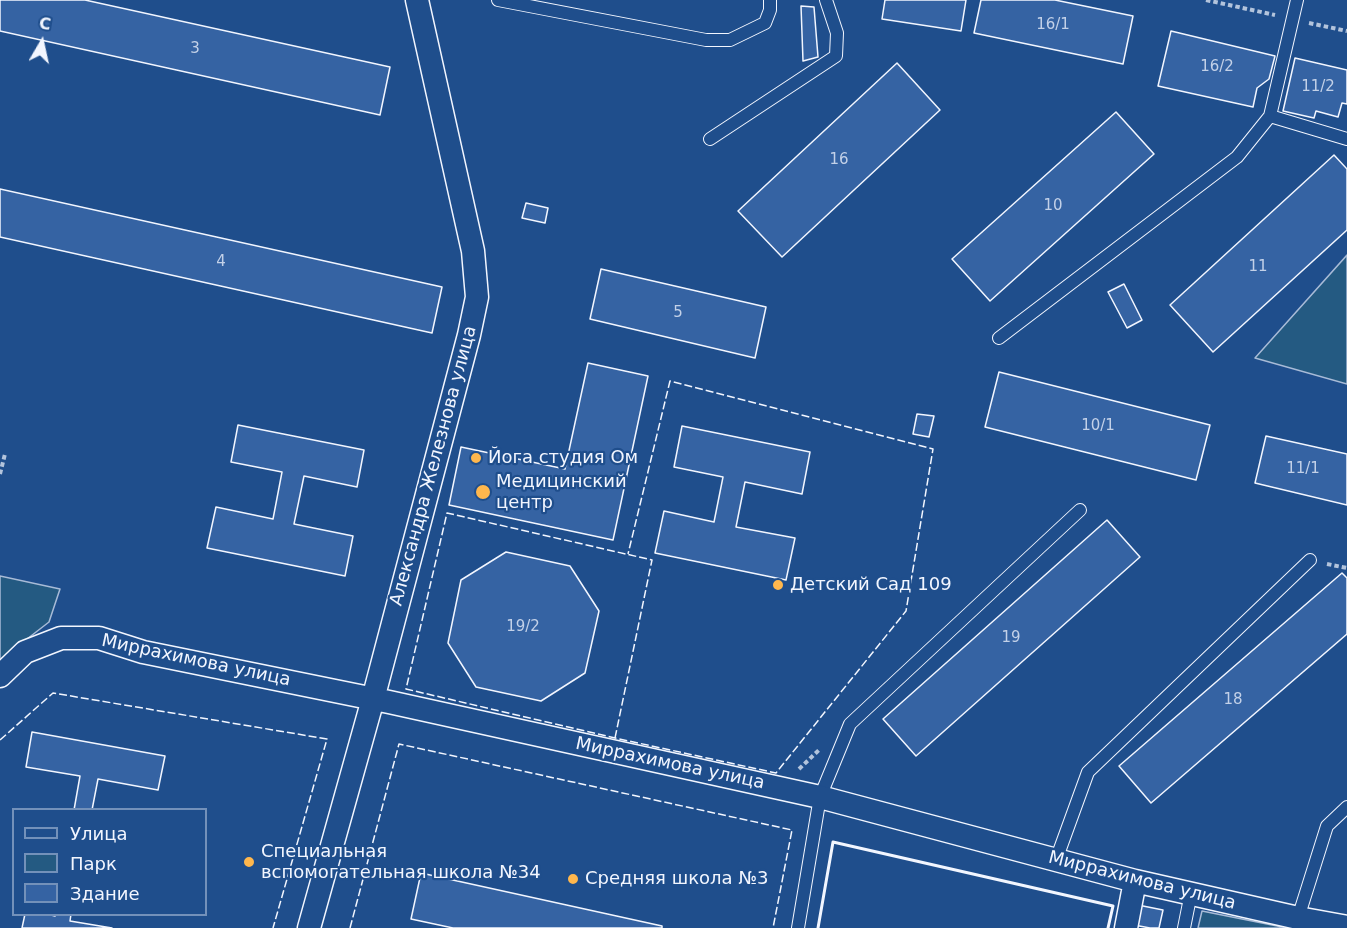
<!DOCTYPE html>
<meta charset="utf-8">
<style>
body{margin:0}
#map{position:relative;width:1347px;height:928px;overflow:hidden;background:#1f4e8c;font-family:"DejaVu Sans",sans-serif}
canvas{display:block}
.legend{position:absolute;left:12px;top:808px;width:195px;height:108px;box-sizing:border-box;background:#1f4e8c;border:2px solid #7391ba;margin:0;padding:8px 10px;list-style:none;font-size:18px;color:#f2f6ff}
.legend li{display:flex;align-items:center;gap:12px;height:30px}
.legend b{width:30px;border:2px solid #7391ba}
.north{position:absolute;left:12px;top:12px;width:60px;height:60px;-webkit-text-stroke:4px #1f4e8c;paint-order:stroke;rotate:9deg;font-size:16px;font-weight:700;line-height:24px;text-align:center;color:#f2f6ff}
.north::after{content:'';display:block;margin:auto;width:21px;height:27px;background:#f2f6ff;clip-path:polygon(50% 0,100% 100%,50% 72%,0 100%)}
</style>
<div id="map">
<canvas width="1347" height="928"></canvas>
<ul class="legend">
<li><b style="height:8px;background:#1f4e8c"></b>Улица</li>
<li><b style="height:16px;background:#245a82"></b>Парк</li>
<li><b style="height:16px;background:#3563a3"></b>Здание</li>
</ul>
<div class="north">С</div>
</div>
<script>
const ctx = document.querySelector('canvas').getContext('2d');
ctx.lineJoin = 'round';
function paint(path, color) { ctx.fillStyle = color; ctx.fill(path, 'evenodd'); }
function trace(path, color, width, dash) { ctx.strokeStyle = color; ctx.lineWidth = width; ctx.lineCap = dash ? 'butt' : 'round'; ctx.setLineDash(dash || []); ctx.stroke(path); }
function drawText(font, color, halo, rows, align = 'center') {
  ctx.font = font + ' "DejaVu Sans",sans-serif'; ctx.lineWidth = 4.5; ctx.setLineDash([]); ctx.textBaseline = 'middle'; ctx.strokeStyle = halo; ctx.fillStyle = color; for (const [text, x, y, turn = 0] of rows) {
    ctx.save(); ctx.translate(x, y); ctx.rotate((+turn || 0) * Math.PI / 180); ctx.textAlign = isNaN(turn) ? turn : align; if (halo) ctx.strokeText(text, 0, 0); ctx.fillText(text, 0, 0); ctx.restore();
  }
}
const green = new Path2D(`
 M1347,255V384L1255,358Z
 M0,576L60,589L49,622L0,660Z
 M1202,911L1287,928H1198Z`);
const building = new Path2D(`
 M0,0H85L390,67L380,115L0,31Z
 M885,0H966L961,31L882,19Z
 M981,0H1055L1133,16L1123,64L974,33Z
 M801,6L814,7L818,57L803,61Z
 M1171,31L1275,56L1269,79L1257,88L1253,107L1158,86Z
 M1295,58L1347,70V104L1342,103L1338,117L1316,111L1314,118L1283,111Z
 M897,63L940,110L782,257L738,211Z
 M1116,112L1154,154L990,301L952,259Z
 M1334,155L1347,169V230L1213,352L1170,305Z
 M0,189L442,287L432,333L0,237Z
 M526,203L548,208L545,223L522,218Z
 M601,269L766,307L755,358L590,319Z
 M1124,284L1142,320L1127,328L1108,292Z
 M588,363L648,376L613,540L449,505L461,447L565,469Z
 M999,372L1210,425L1196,480L985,427Z
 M917,414L934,416L929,437L913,434Z
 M238,425L364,450L357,487L304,476L294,524L353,536L345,576L207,548L216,507L273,519L282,472L231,462Z
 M682,426L810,452L802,494L745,482L736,527L795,538L786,580L655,553L664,511L714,522L723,477L674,467Z
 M1266,436L1347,454V505L1255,483Z
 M1107,520L1140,557L916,756L883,719Z
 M506,552L570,566L599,611L585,673L541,701L476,687L448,643L461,580Z
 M1342,573L1347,578V634L1151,803L1119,766Z
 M32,732L165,756L158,790L98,779L92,810H74L80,776L26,767Z
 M421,873L662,926V928H453L411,919Z
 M1138,905L1163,910L1159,928H1150L1134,925Z
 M25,914H47L55,916V914H71L70,921L112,928H22Z`);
const path = new Path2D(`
 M1206,0L1275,15
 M1309,23L1347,31
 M0,474L5,454
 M1327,564L1347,568
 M799,769L819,750`);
const lane = new Path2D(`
 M498,0L706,40H730L765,23L770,10V0
 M1270,116L1347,139
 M710,139L836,56L837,33L826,0
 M999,338L1237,157L1270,116L1297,0
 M1056,860L1088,772L1310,560
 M1298,918L1327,826L1347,807
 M798,928L820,797L850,724L1080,510
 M1184,928L1191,893`);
const street = new Path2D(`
 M0,676L25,652L61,638H99L143,652L389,702L820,797L1135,881L1298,918L1347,927
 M309,928L373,699L469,335L477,297L473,251L417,0
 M1126,928L1135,881`);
const fence = new Path2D(`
 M615,738L652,560L447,513L406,689L615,738L776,773L906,611L933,449L670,381L628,554
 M0,740L53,693L327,739L273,928
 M350,928L399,744L792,830L773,928
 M818,928L833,842`);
const wall = new Path2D(`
 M818,928L833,842L1113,906L1108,928`);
const markers = [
 [476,458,6,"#ffb74d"],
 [483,492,8,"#ffb74d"],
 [778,585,6,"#ffb74d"],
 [249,862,6,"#ffb74d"],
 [573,879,6,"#ffb74d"]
];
const numberNames = [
 ["16/1",1053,25],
 ["3",195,49],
 ["16/2",1217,67],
 ["11/2",1318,87],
 ["16",839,160],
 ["10",1053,206],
 ["4",221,262],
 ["11",1258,267],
 ["5",678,313],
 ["10/1",1098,426],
 ["11/1",1303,469],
 ["19/2",523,627],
 ["19",1011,638],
 ["18",1233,700]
];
const poiNames = [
 ["Йога студия Ом",488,458],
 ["Медицинский",496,482],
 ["центр",496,503],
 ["Детский Сад 109",790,585],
 ["Специальная",261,852],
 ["вспомогательная школа №34",261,873],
 ["Средняя школа №3",585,879]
];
const streetNames = [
 ["Александра Железнова улица",434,466,-75],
 ["Миррахимова улица",196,661,12],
 ["Миррахимова улица",670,764,12],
 ["Миррахимова улица",1142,881,14]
];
paint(green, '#245a82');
trace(green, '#a8bbd7', 1.5);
paint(building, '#3563a3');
trace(building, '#f2f6ff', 1.5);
trace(lane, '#f2f6ff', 14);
trace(street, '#f2f6ff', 25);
trace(path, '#b3c4dc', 4, [4.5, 3]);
trace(lane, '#1f4e8c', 12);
trace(street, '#1f4e8c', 22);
trace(fence, '#f2f6ff', 1.5, [8, 3]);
trace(wall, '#f2f6ff', 3);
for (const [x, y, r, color] of markers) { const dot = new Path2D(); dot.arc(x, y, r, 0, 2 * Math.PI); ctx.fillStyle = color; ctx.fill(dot); trace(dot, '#1f4e8c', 2); }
drawText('15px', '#c3d1e8', null, numberNames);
drawText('18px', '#f2f6ff', '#1f4e8c', poiNames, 'left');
drawText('18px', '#f2f6ff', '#1f4e8c', streetNames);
</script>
